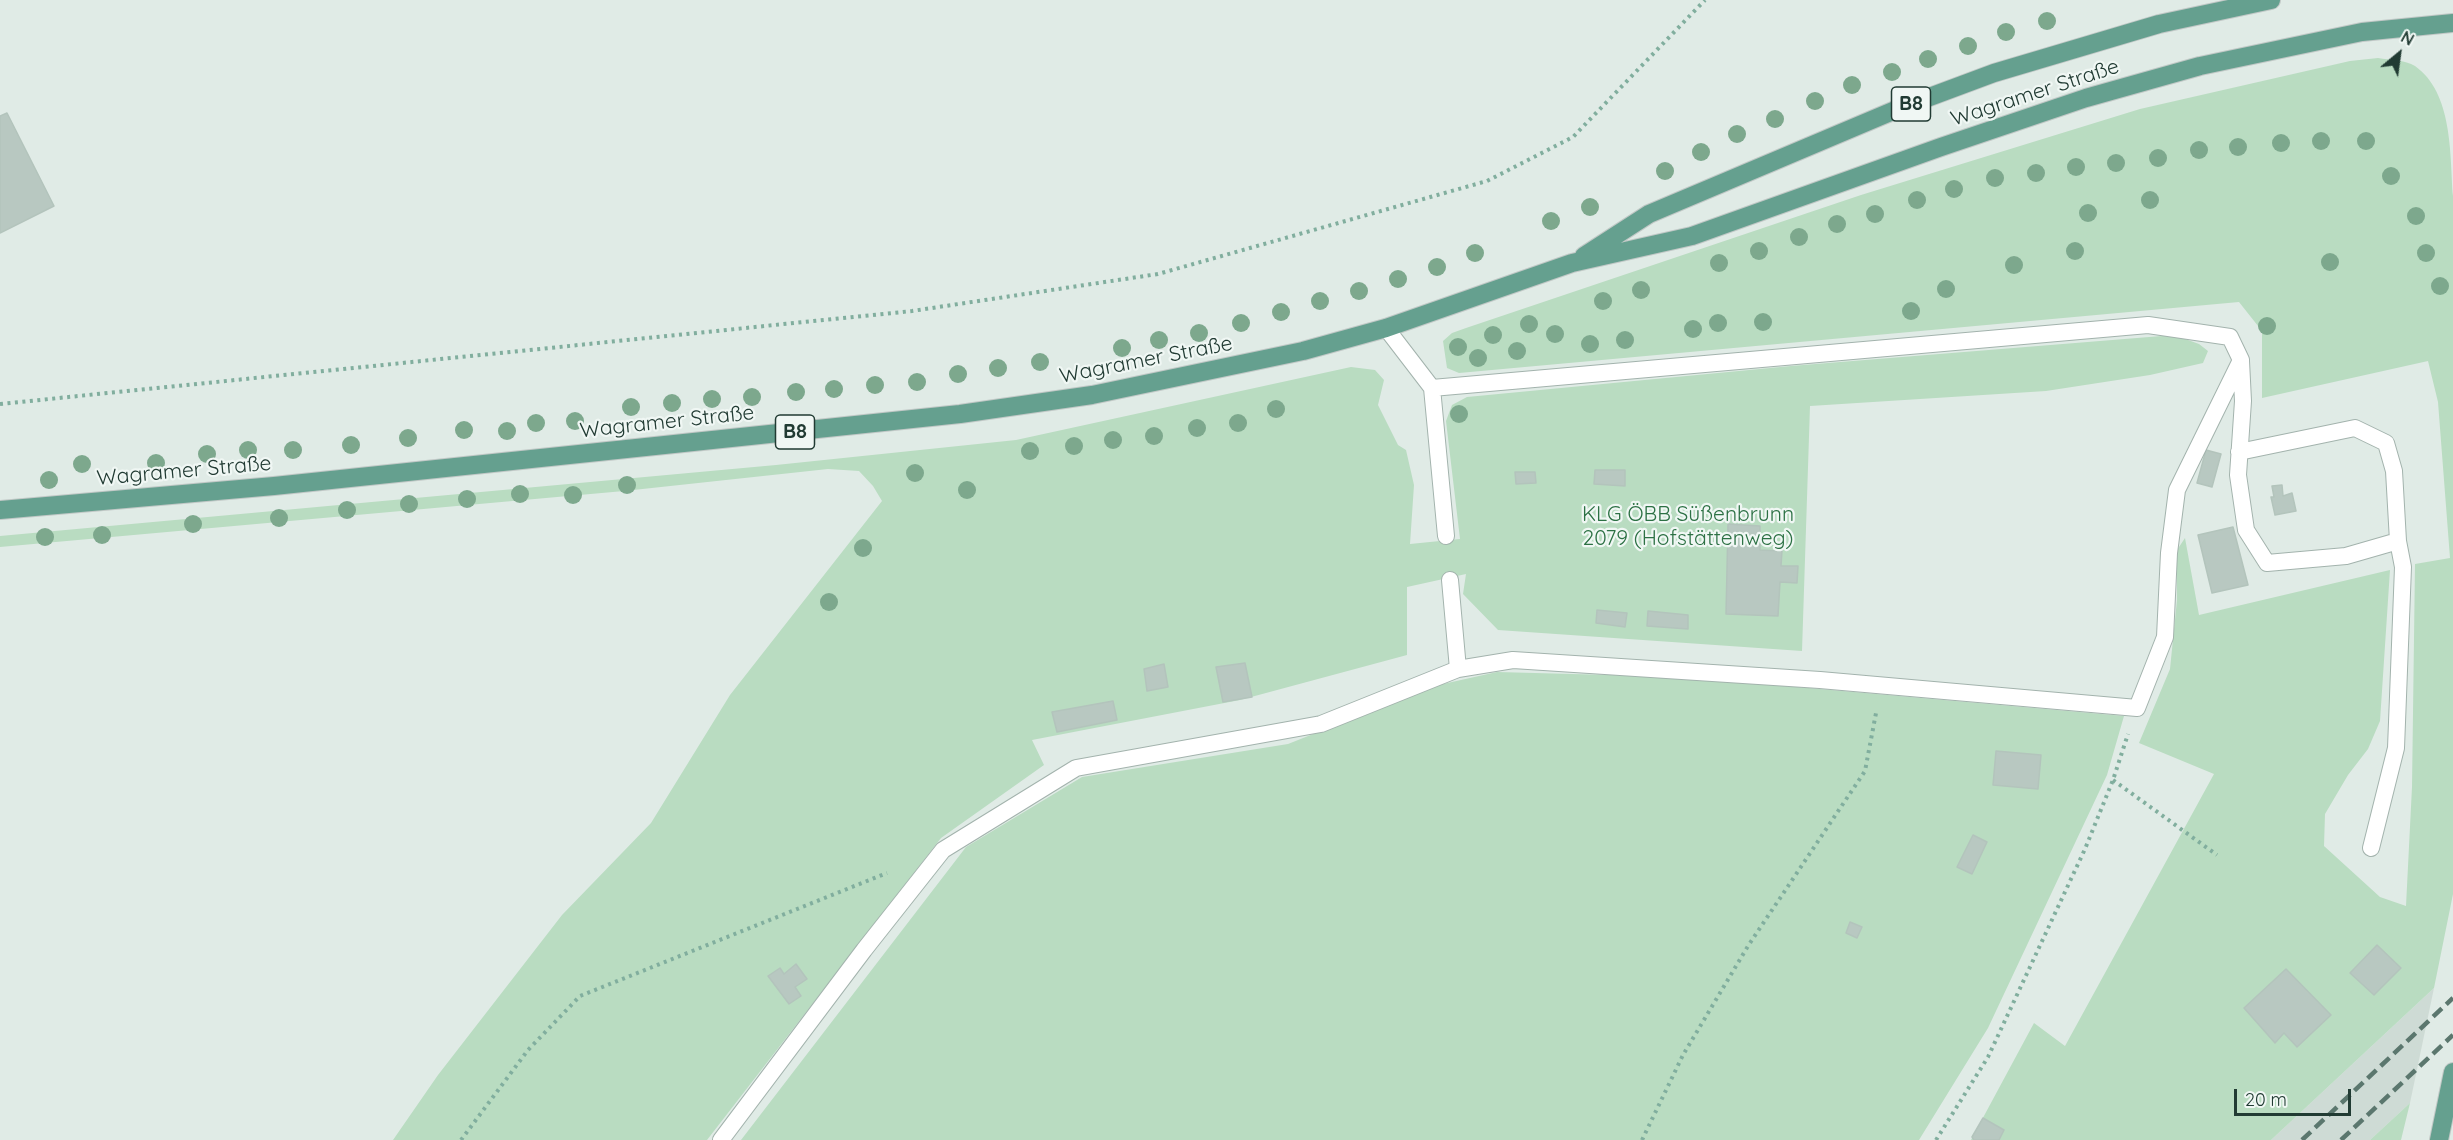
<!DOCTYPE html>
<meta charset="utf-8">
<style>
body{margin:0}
#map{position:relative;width:2453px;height:1140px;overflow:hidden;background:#e0ebe6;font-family:Quicksand,sans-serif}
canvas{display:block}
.north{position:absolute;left:2369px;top:24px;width:60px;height:60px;-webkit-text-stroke:4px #f0f7f4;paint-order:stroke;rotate:29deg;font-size:16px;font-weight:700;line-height:24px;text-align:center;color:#213b33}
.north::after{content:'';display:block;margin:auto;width:21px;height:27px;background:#213b33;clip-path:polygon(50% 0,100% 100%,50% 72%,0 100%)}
.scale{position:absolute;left:2234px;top:1089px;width:117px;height:27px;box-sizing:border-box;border:3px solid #213b33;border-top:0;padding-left:8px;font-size:18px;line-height:21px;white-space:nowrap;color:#213b33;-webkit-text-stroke:4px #f0f7f4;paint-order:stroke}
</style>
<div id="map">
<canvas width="2453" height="1140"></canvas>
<div class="north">N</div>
<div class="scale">20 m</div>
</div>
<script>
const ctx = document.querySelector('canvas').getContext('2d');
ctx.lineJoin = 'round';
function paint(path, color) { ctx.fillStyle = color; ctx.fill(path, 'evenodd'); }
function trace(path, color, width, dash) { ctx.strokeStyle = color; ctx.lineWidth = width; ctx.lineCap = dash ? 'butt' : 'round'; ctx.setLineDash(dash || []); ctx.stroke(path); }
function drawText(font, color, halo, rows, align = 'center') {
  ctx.font = font + ' Quicksand,sans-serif'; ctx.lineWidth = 4.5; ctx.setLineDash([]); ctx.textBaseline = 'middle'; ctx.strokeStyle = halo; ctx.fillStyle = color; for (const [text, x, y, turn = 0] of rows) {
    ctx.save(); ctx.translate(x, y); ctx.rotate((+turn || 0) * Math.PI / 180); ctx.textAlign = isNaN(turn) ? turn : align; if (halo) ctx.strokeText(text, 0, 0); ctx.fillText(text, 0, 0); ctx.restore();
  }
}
const built = new Path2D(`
 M2434,988L2410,1103L2370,1140H2271Z`);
const green = new Path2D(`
 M2378,58C2390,60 2405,60 2415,66C2453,93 2450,154 2453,196V894L2434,988L2271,1140H1971L2034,1023L2065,1046L2214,774L2139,743L2170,669L2177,600V550L2185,538L2199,615L2390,570L2380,721L2368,749L2348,775L2325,814L2324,846L2380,897L2406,906L2412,787L2415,564L2450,558L2438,402L2428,361L2262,398V331L2239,302L1459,373L1447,368L1443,341L1452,333L1466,328L1861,195L2140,109L2350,61Z
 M2174,335L2199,344L2208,351L2203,363L2150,375L2046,391L1810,406L1802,651L1498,630L1463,594L1466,574L1407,587V655L1240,700L1032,740L1044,765L941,838L707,1140H393L438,1075L562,915L651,823L730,695L882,501L873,486L859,471L828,469L624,491L0,547V536L776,465L1016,440L1351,367L1375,370L1384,380L1378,405L1398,445L1406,450L1414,485L1410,544L1460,539L1446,421L1452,405L1467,397L1791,366Z
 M1497,672L1685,677L2124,716L2107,775L1988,1028L1919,1140H741L966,847L1082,777L1288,744L1434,686Z
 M2410,1103L2401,1140H2370Z`);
const building = new Path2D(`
 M7,113L54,206L0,233V116Z
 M2206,450L2221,454L2212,487L2197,483Z
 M1595,470H1625V486L1594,484Z
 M1515,472H1535L1536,483L1516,484Z
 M2282,485L2283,496L2292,493L2296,511L2275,515L2271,497H2274L2272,486Z
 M1728,524L1760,526V550L1782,551L1781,566H1798L1797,583L1780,582L1778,616L1726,614Z
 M2233,527L2248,585L2212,593L2198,535Z
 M1597,610L1627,613L1625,627L1596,623Z
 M1648,611L1688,615V629L1647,626Z
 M1245,663L1252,697L1223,702L1216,667Z
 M1164,664L1168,687L1147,691L1144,669Z
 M1113,701L1117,720L1057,732L1052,712Z
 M1996,751L2041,755L2038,789L1993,785Z
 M1973,835L1987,842L1972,874L1957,867Z
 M1850,922L1862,927L1857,938L1846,933Z
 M2377,945L2401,968L2374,995L2350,973Z
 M796,964L807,979L795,987L801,996L789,1004L768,976L780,968L784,974Z
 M2286,969L2331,1015L2297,1047L2284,1033L2275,1043L2244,1008Z
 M1983,1118L2004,1130L1999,1140H1974L1972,1137Z`);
const path = new Path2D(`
 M0,404L912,311L1158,274L1487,181L1573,137L1705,0
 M2113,780L2217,855
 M461,1140L528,1050L580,996L887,873
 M1642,1140L1683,1055L1748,946L1865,771L1876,713
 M1936,1140L1988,1057L2085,849L2113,780L2128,734`);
const service = new Path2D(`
 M2241,361L2243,401L2238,475L2246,530L2267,563L2346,556L2398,541
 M1432,388L1446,536
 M2239,452L2355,428L2386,443L2394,471L2398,541L2403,567L2396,748L2371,848
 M1450,580L1458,669
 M721,1140L864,950L943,850L1076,768L1321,724L1458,669L1513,660L1820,680L2137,708L2165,637L2169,553L2177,490L2241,360L2230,337L2148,325L1432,388L1386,328`);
const primary = new Path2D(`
 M1584,256L1649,214L1900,108L1994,73L2159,24L2271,0
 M0,510L274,486L960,414L1092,395L1303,351L1386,328L1572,263L1692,236L1941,147L2086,98L2200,66L2362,32L2453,23
 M2439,1140L2453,1072`);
const rail = new Path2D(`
 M2302,1140L2453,998
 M2341,1140L2453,1035`);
const trees = [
 [2047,21],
 [2006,32],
 [1968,46],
 [1928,59],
 [1892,72],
 [1852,85],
 [1815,101],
 [1775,119],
 [1737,134],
 [2321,141],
 [2366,141],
 [2281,143],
 [2238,147],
 [2199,150],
 [1701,152],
 [2158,158],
 [2116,163],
 [2076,167],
 [1665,171],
 [2036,173],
 [2391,176],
 [1995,178],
 [1954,189],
 [1917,200],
 [2150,200],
 [1590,207],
 [2088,213],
 [1875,214],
 [2416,216],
 [1551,221],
 [1837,224],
 [1799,237],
 [1759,251],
 [2075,251],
 [1475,253],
 [2426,253],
 [2330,262],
 [1719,263],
 [2014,265],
 [1437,267],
 [1398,279],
 [2440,286],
 [1946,289],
 [1641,290],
 [1359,291],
 [1320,301],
 [1603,301],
 [1911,311],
 [1281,312],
 [1763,322],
 [1241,323],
 [1718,323],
 [1529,324],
 [2267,326],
 [1693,329],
 [1199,333],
 [1555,334],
 [1493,335],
 [1159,340],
 [1625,340],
 [1590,344],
 [1458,347],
 [1122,348],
 [1517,351],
 [1478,358],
 [1040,362],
 [998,368],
 [958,374],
 [917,382],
 [875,385],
 [834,389],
 [796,392],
 [752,397],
 [712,399],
 [672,403],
 [631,407],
 [1276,409],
 [1459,414],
 [575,421],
 [536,423],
 [1238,423],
 [1197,428],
 [464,430],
 [507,431],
 [1154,436],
 [408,438],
 [1113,440],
 [351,445],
 [1074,446],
 [248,450],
 [293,450],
 [1030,451],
 [207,454],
 [156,463],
 [82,464],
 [915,473],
 [49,480],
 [627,485],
 [967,490],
 [520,494],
 [573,495],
 [467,499],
 [409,504],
 [347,510],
 [279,518],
 [193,524],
 [102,535],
 [45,537],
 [863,548],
 [829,602]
];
const shields = [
 [1911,104,39],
 [795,432,39]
];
const shieldNames = [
 ["B8",1911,104],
 ["B8",795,432]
];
const streetNames = [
 ["Wagramer Straße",2035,93,-18],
 ["Wagramer Straße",1146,360,-11],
 ["Wagramer Straße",667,422,-6],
 ["Wagramer Straße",184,471,-5]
];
const parkNames = [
 ["KLG ÖBB Süßenbrunn",1688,515],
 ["2079 (Hofstättenweg)",1688,539]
];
paint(built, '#cedbd5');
paint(green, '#b9dcc1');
paint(building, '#b8c8c1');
trace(building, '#b3c4bc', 1.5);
trace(service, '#a3b3ad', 18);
trace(primary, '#c1c8c6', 20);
trace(path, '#81ae9e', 4, [3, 4.5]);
trace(service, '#fff', 16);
trace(primary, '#65a08f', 18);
trace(rail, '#5b776e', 4.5, [12, 6]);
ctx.fillStyle = '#7da88d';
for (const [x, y] of trees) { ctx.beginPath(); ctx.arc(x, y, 9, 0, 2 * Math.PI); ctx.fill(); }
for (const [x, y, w] of shields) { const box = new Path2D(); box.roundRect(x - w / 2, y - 17, w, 34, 4.5); ctx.fillStyle = '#f0f7f4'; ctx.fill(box); trace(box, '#213b33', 1.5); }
drawText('bold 20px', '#213b33', null, shieldNames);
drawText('21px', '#213b33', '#f0f7f4', streetNames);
drawText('21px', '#2c7144', '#f0f7f4', parkNames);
</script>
